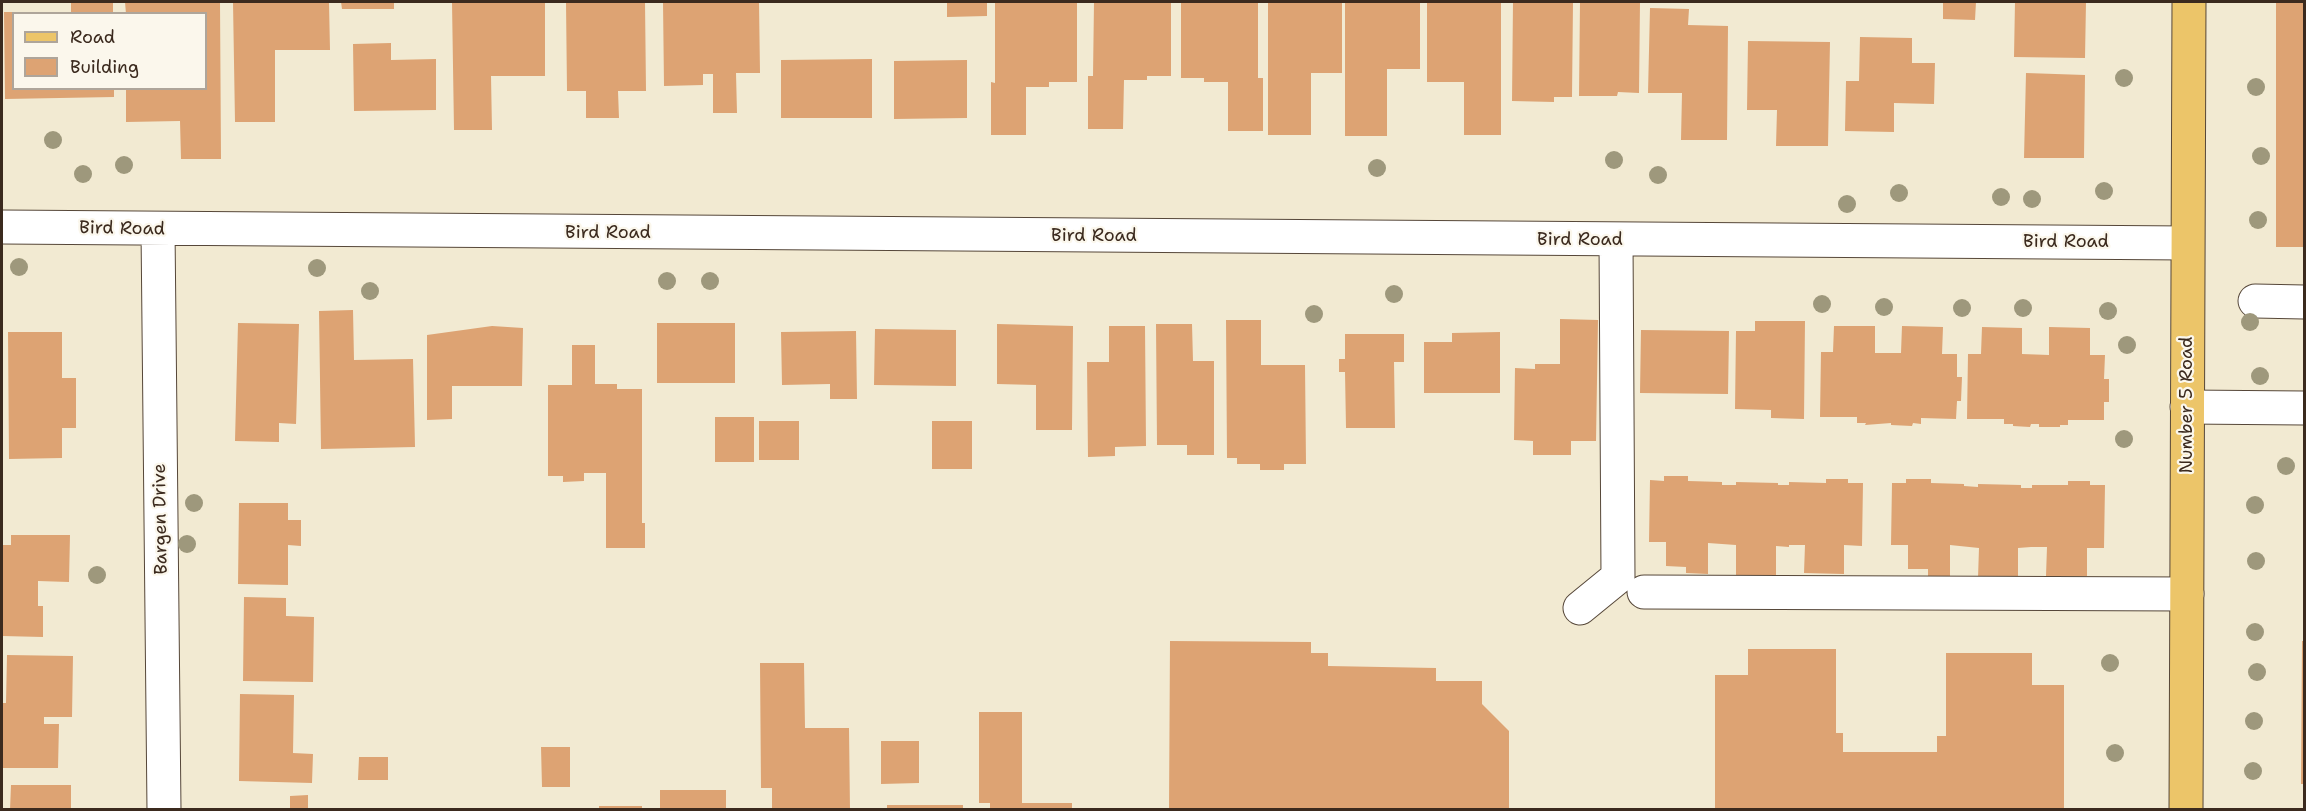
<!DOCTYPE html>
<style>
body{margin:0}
#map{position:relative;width:2306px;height:811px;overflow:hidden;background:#f2ead2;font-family:"Shantell Sans",sans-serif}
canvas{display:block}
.frame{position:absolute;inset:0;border:3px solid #3b2a1e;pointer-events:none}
.legend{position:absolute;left:12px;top:12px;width:195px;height:78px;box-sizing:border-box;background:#fbf7ec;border:2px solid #aea59a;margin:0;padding:8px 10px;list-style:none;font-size:18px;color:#3b2a1e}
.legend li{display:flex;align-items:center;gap:12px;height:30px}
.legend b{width:30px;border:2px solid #aea59a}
</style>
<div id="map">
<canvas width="2306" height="811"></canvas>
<div class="frame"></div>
<ul class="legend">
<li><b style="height:8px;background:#ecc569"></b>Road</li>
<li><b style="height:16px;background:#dda373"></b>Building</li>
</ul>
</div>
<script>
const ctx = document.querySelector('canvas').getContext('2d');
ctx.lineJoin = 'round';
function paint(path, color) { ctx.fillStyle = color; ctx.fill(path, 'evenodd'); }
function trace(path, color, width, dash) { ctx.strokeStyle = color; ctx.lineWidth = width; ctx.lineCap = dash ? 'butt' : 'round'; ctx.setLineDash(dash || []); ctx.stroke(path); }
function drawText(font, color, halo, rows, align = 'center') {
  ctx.font = font + ' "Shantell Sans",sans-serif'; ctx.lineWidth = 4.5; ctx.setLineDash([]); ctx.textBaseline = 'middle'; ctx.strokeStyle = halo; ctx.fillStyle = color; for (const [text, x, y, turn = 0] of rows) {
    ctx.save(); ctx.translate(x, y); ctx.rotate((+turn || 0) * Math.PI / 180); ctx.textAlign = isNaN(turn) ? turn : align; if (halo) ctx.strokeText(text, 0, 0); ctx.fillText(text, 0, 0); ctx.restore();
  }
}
const building = new Path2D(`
 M71,2H113V14H71Z
 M125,2H220L221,159H181L180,121L126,122V88H206V14H126Z
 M233,2H329L330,50H275V122H235Z
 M341,2H394V9H342Z
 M452,2H545V76H491L492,130H454Z
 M566,2H645L646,91H618L619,118H586V91H567Z
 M663,2H759L760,73H736L737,113H713V74H703V85L664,86Z
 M947,2H987V16L947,17Z
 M995,2H1077V82H1049V87H1026V135H991V82L995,83Z
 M1094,2H1171V76H1147V80H1124L1123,129H1088V76H1093Z
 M1181,2H1258V78H1263V131H1228V82H1204V78H1181Z
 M1268,2H1342V73H1311V135H1268Z
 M1345,2H1420V69H1387V136H1345Z
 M1427,2H1501V135H1464V82H1427Z
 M1513,2H1573L1572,97H1554V102L1512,101Z
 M1580,2H1640L1639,93L1618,92L1617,96H1579Z
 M1943,2H1976L1975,20L1943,19Z
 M2015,2H2086L2085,58L2014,57Z
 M2276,2H2304V247H2276Z
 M1650,8L1689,9L1688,25L1728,26L1727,140H1681L1682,93H1648Z
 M4,12H14V88H114V97L5,99Z
 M1860,37L1912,38V63H1935L1934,104L1894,103V132L1845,131L1846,81H1859Z
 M1748,41L1830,42L1828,146H1776L1777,110H1747Z
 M391,43V60L436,59V110L354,111L353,44Z
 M872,59V118H781V60Z
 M967,60V118L894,119V61Z
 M2026,73L2085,75L2084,158H2024Z
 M353,310L354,360L413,359L415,447L321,449L319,311Z
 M1560,319L1598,320L1596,441H1571V455H1533V441L1514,440L1515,368L1535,369V364H1560Z
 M1226,320H1261V365H1305L1306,464H1284V470H1260V464H1237V458H1227Z
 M1755,321H1805L1804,419L1771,418V410L1735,409L1736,331H1755Z
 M238,323L299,324L296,424L279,423V442L235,441Z
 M657,323H735V383H657Z
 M997,324L1073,326L1072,430H1036V385L997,384Z
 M1156,324H1192L1193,361H1214V455H1187V445H1157Z
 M492,326L523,328L522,386H452V419L427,420V335Z
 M1109,326H1145L1146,446L1115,447V456L1088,457L1087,362H1109Z
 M1834,326H1875V353H1901L1902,326L1943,327L1942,354H1957V377H1962L1961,401H1957L1956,419L1921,418V424L1913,423L1912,426L1891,425V423L1865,425L1866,423H1857V417H1820L1821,352H1833Z
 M1982,327L2022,328V354L2049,355V327L2090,328V355H2105L2104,379H2109V402H2104V420H2068V425H2060V427H2039V424H2031L2030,427L2013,426V424H2004V419H1967L1968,354H1981Z
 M875,329L956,330V386L874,385Z
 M1641,330L1729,331L1728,394L1640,393Z
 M856,331L857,399H830V384L782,385L781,332Z
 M8,332H62V378H76V428H62V458L9,459Z
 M1500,332V393H1424V342H1452V333Z
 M1345,334H1404V362H1394L1395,428H1346L1345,372H1339V359H1345Z
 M572,345H595V384H617V389H642V523H645V548H606V473H584V481L563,482V476H548V385H572Z
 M715,417H754V462H715Z
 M759,421H799V460H759Z
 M932,421H972V469H932Z
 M1664,476H1688V481L1722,482V485H1736V482L1778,483V485H1789V482L1826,483V479H1848V483H1863L1862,546L1844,545V574L1804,573L1805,545H1789V547L1776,546V576H1736V545L1708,543V574L1686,573V567L1666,566V542H1649L1650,480L1664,481Z
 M1906,479H1931V483L1964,484V486L1978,487V484L2021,485V488H2032V485H2068V481H2090V485H2105L2104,548H2087V576H2046L2047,547H2031L2018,548V579L1978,578L1979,548L1950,545V576H1928V569H1908V545H1891L1892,483H1906Z
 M239,503H288V520H301V546L288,545V585L238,584Z
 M11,535H70L69,582L38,581V606H43V637L2,636V545H11Z
 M244,597L286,598V616L314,617L313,682L243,681Z
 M1170,641L1311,642V653H1328V666L1436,668V681H1482V704L1509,731V810H1169Z
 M2302,641H2304V784H2301Z
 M1748,649H1836V733H1843V752H1937V736H1946V653H2032V685H2064V810H1715V675H1748Z
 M7,655L73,656L72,717H44V724H59L58,768H2V703H6Z
 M760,663H804L805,728H849L850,810H772V788H761Z
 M240,694L294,695L293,753L313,754L312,783L239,781Z
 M979,712H1022V803H1072V810H990V803H979Z
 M881,741H919V783L881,784Z
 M541,747H570V787H542Z
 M359,757H388V780H358Z
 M11,785H71V810H10Z
 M660,790H726V810H660Z
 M308,795V810H290V796Z
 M887,805H963V810H887Z
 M599,806H642V810H599Z`);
const minor = new Path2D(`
 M2,227L2187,243
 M158,229L164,810
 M2255,301L2304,302
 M2187,407L2304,408
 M1644,592L2187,594
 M1580,608L1618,577L1616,240`);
const major = new Path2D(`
 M2186,810L2189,2`);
const trees = [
 [2124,78],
 [2256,87],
 [53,140],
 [2261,156],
 [1614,160],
 [124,165],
 [1377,168],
 [83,174],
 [1658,175],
 [2104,191],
 [1899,193],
 [2001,197],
 [2032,199],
 [1847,204],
 [2258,220],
 [19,267],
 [317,268],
 [667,281],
 [710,281],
 [370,291],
 [1394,294],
 [1822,304],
 [1884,307],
 [1962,308],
 [2023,308],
 [2108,311],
 [1314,314],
 [2250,322],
 [2127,345],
 [2260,376],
 [2124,439],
 [2286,466],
 [194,503],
 [2255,505],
 [187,544],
 [2256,561],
 [97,575],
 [2255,632],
 [2110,663],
 [2257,672],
 [2254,721],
 [2115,753],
 [2253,771]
];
const streetNames = [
 ["Bird Road",122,229,1],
 ["Bird Road",608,233],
 ["Bird Road",1094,236],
 ["Bird Road",1580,240],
 ["Bird Road",2066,242],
 ["Number 5 Road",2187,405,-90],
 ["Bargen Drive",161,519,-91]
];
paint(building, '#dda373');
trace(minor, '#564739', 35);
trace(major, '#564739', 35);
trace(minor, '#fff', 33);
trace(major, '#ecc569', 33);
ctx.fillStyle = '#9e987c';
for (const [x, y] of trees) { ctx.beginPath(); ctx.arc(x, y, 9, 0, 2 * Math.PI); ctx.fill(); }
drawText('18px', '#3b2a1e', '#fbf7ec', streetNames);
</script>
